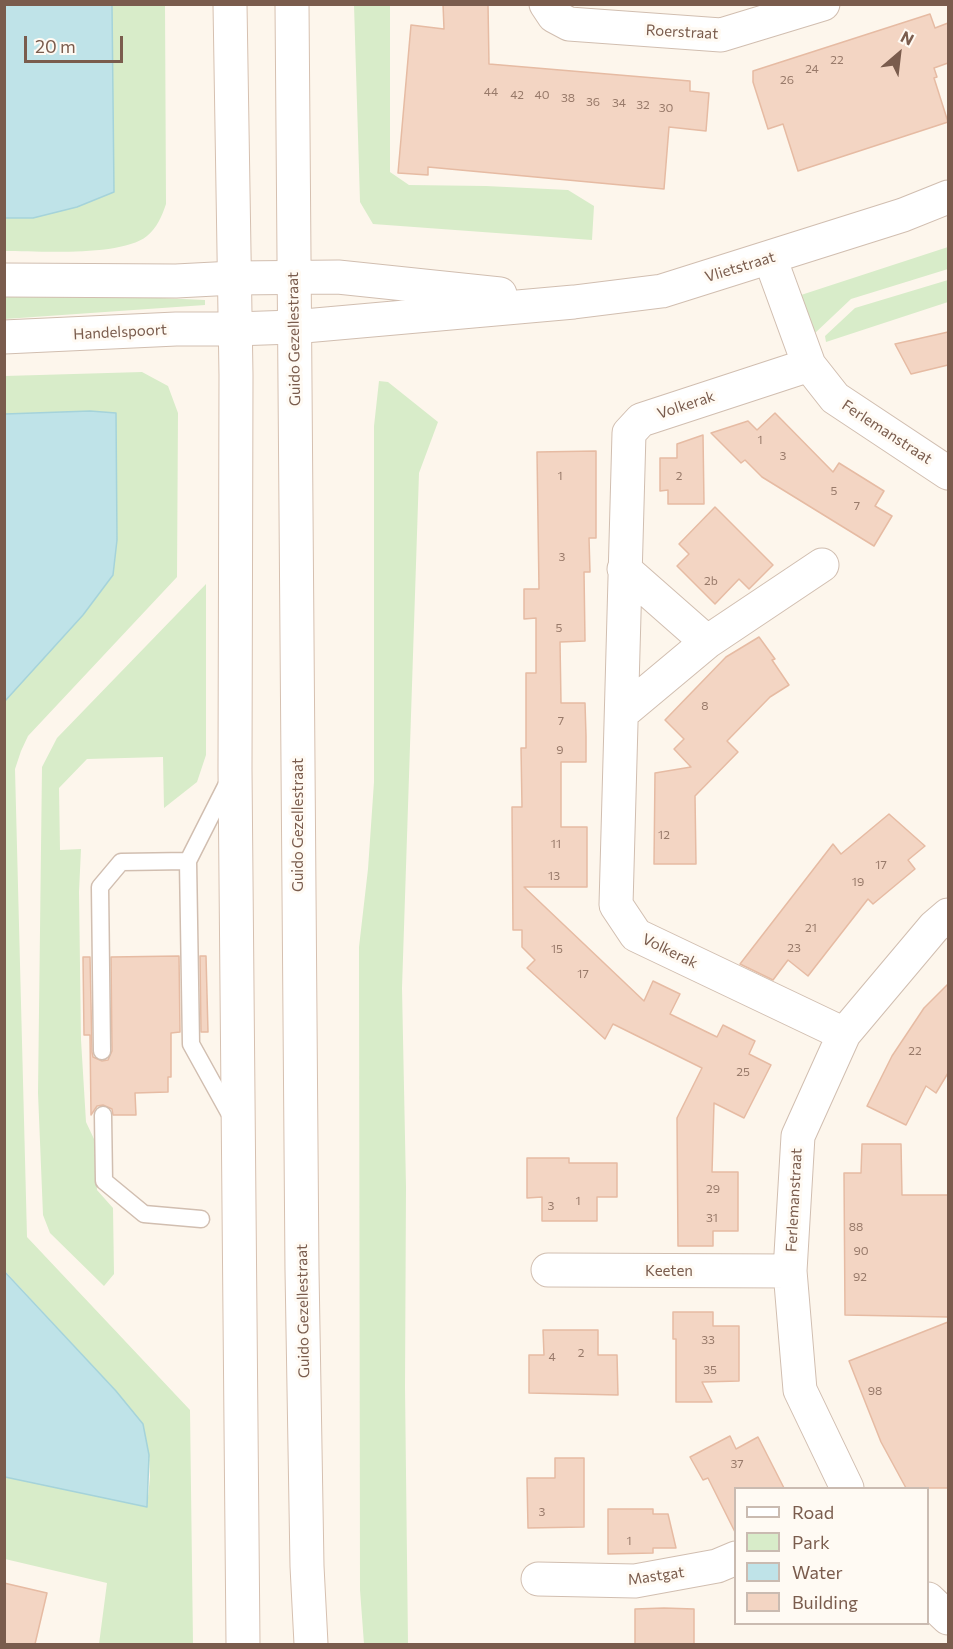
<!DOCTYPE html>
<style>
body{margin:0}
#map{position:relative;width:953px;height:1649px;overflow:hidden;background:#fdf6ec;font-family:Commissioner,sans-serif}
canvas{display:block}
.frame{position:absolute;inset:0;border:6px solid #7a5c4d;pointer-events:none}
.legend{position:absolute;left:734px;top:1487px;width:195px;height:138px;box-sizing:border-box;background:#fffaf3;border:2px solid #cabbb1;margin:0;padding:8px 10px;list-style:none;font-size:18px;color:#7a5c4d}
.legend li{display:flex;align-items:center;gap:12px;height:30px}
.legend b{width:30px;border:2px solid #cabbb1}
.north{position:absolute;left:869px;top:24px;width:60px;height:60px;-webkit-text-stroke:4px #fffaf3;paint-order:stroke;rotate:28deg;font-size:16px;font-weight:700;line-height:24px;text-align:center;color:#7a5c4d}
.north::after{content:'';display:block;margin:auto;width:21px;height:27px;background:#7a5c4d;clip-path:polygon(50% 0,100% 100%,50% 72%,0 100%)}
.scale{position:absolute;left:24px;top:36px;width:99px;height:27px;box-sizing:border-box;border:3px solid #7a5c4d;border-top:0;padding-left:8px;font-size:18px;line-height:21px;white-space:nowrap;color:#7a5c4d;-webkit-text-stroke:4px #fffaf3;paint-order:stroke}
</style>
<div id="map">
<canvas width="953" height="1649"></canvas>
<div class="frame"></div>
<ul class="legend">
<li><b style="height:8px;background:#fff"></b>Road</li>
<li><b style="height:16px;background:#d8ecc9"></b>Park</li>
<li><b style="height:16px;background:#bfe3e8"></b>Water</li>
<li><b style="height:16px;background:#f3d5c3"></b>Building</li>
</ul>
<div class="north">N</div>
<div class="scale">20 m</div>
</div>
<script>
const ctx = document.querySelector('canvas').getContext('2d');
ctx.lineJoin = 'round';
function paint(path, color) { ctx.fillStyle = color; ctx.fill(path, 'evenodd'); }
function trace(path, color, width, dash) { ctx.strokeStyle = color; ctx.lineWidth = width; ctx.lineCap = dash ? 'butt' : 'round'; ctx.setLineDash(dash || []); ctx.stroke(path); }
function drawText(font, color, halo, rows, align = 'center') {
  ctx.font = font + ' Commissioner,sans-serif'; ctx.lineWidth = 6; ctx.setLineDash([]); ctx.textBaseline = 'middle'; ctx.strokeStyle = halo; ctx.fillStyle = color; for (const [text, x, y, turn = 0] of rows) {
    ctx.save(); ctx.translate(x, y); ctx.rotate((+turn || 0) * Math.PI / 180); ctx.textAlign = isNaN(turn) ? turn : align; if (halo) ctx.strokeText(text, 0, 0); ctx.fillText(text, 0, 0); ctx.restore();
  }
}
const green = new Path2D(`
 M112,5H165L166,204C162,216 157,228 147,236C121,257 39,251 5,251L4,218H33L76,207L112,66Z
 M354,5H390V172L409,185L486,186L568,190L594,206L592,240L373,224L360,202Z
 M948,247V269L851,299L814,334L801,295Z
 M948,280V302L826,342L825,336L855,308Z
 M5,291L205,300V305L5,319Z
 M142,372L168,386L178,413L177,577L28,736L21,751L15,769L27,1237L190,1410L193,1644H99L107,1583L5,1559V1477L147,1507L150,1477L149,1455L116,1391L5,1271L4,701L83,615L113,575L117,540L115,413L90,411L5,414V376Z
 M379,381L388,382L438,422L419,473L402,988L406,1187L405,1387L408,1644H364L360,1590L359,947L368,869L374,782V426Z
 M206,584V755L197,782L164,808L163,757L87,759L59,788L60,850L81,849L79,892L81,1040L86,1122L94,1139L97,1190L113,1208L114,1274L104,1286L50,1233L43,1215L38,1093L42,767L57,738Z`);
const water = new Path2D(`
 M4,5H112L114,192L77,207L33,218H5Z
 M90,411L116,413L117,540L113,575L83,615L5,701V414Z
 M4,1271L116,1391L143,1424L149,1455L147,1507L5,1477Z`);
const building = new Path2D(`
 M443,4H488L489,64L690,81V91L709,93L706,131L669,127L664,189L428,167V175L398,173L411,25L444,29Z
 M930,14L935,28L948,23V63L934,68L937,77L934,78L948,122L798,171L783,124L768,129L753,82V71Z
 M948,332V365L911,374L895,344Z
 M775,413L833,472L839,463L884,491L875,506L892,516L874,546L762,477L745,460L741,463L711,433L748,421L757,430Z
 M703,435L704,504H668V490L660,491V458H677V444Z
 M596,451V538H589L590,572H584L585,641L560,642L561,703H585L586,736V762H561V827H587V887H524L644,1001L653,981L680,994L670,1014L717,1037L723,1025L755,1041L749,1054L771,1065L744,1118L714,1103L712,1172H738V1231H713V1246H678L677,1118L702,1068L613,1024L605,1039L527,968L535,960L522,947V930H513L512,807H522L521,748H526V673H536V618L524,619V589H539L537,452Z
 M715,507L773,565L749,589L739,579L715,604L677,566L689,554L679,544Z
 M759,637L775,659L772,660L789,685L770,697L727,741L738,752L695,796L696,864H654L655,773L691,767L674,749L684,739L665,720L726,657Z
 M889,814L925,846L908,860L915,869L873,904L868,899L808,976L788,960L773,980L740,964L833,844L841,854Z
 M179,956L180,1032L171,1033V1077H168V1092L135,1093L136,1115H113L112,1109L103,1105L97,1106L91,1115L90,1035H84L83,957H90L92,1052L93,1057L102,1061L108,1060L112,1051L111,957Z
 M200,956H206L208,1032H201Z
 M948,984V1073L936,1093L926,1086L906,1125L867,1106L892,1056L924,1008Z
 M862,1144H901L902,1195H948V1317L845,1315L844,1173H861Z
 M527,1158H569V1163H617V1197H597V1221H542V1197L527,1198Z
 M673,1312H713V1326H739V1381L702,1382L712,1402H676V1339H673Z
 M948,1322V1488H906L881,1442L849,1361Z
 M543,1330H598V1355H617L618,1395L529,1393V1355H544Z
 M730,1436L736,1449L758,1437L784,1488H735V1532L708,1478L703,1480L690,1457Z
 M555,1458H584V1527L528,1528L527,1478H555Z
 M608,1509H653V1514H668L676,1548H653V1553L608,1554Z
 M4,1583L47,1593L35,1644H4Z
 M664,1608L694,1609V1644H635V1609Z`);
const service = new Path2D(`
 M229,780L188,861L191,1044L232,1118
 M102,1051L100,887L121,862L188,861
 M103,1115L104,1181L144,1214L201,1219`);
const minor = new Path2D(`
 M546,4L554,16L569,24L721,35L823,4
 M770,258L809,365L835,398L948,473
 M4,280L176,281L234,278
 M4,337L176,329H235
 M809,365L641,420L629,433L616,905L636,935L844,1034
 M624,569L707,642
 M622,713L707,642L822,565
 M548,1270L790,1271
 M847,1488L800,1390L790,1271L798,1136L844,1034L934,927L948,915
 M538,1579L635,1581L717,1566L736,1558
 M928,1599L948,1618`);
const tertiary = new Path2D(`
 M234,278L338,277L500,294
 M235,329L293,327L574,302L662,291L903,215L948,197`);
const secondary = new Path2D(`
 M230,4L236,375L235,769L243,1644
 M292,4L302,1270L307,1566L311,1644`);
const numberNames = [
 ["22",837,60],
 ["24",812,69],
 ["26",787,80],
 ["44",491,92],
 ["42",517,95],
 ["40",542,95],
 ["38",568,98],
 ["36",593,102],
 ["34",619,103],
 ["32",643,105],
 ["30",666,108],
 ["1",760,440],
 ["3",783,456],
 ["1",560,476],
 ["2",679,476],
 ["5",834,491],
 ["7",857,506],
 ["3",562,557],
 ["2b",711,581],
 ["5",559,628],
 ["8",705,706],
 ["7",561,721],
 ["9",560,750],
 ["12",664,835],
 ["11",556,844],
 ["17",881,865],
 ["13",554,876],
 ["19",858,882],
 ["21",811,928],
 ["23",794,948],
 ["15",557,949],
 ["17",583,974],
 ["22",915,1051],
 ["25",743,1072],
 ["29",713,1189],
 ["1",578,1201],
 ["3",551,1206],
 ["31",712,1218],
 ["88",856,1227],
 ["90",861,1251],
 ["92",860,1277],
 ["33",708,1340],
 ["2",581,1353],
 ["4",552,1357],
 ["35",710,1370],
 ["98",875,1391],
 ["37",737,1464],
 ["3",542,1512],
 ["1",629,1541]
];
const streetNames = [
 ["Roerstraat",682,32,3],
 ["Vlietstraat",740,267,-17],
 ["Handelspoort",120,332,-3],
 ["Guido Gezellestraat",294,339,-91],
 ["Volkerak",686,405,-18],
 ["Ferlemanstraat",887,432,33],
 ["Guido Gezellestraat",298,825,-90],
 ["Volkerak",670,951,26],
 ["Ferlemanstraat",794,1200,-87],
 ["Keeten",669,1271],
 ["Guido Gezellestraat",303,1311,-91],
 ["Mastgat",656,1576,-8]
];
paint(green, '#d8ecc9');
paint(water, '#bfe3e8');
trace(water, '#a5d3da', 1.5);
paint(building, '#f3d5c3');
trace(building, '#e6bba3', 1.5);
trace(service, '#d1beb0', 19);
trace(minor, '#d1beb0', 35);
trace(tertiary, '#d1beb0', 35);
trace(secondary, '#d6c0b0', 35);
trace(service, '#fff', 16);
trace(minor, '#fff', 33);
trace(tertiary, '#fff', 33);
trace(secondary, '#fff', 33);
drawText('12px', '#987a6a', null, numberNames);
drawText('15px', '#7a5c4d', '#fffaf3', streetNames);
</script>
